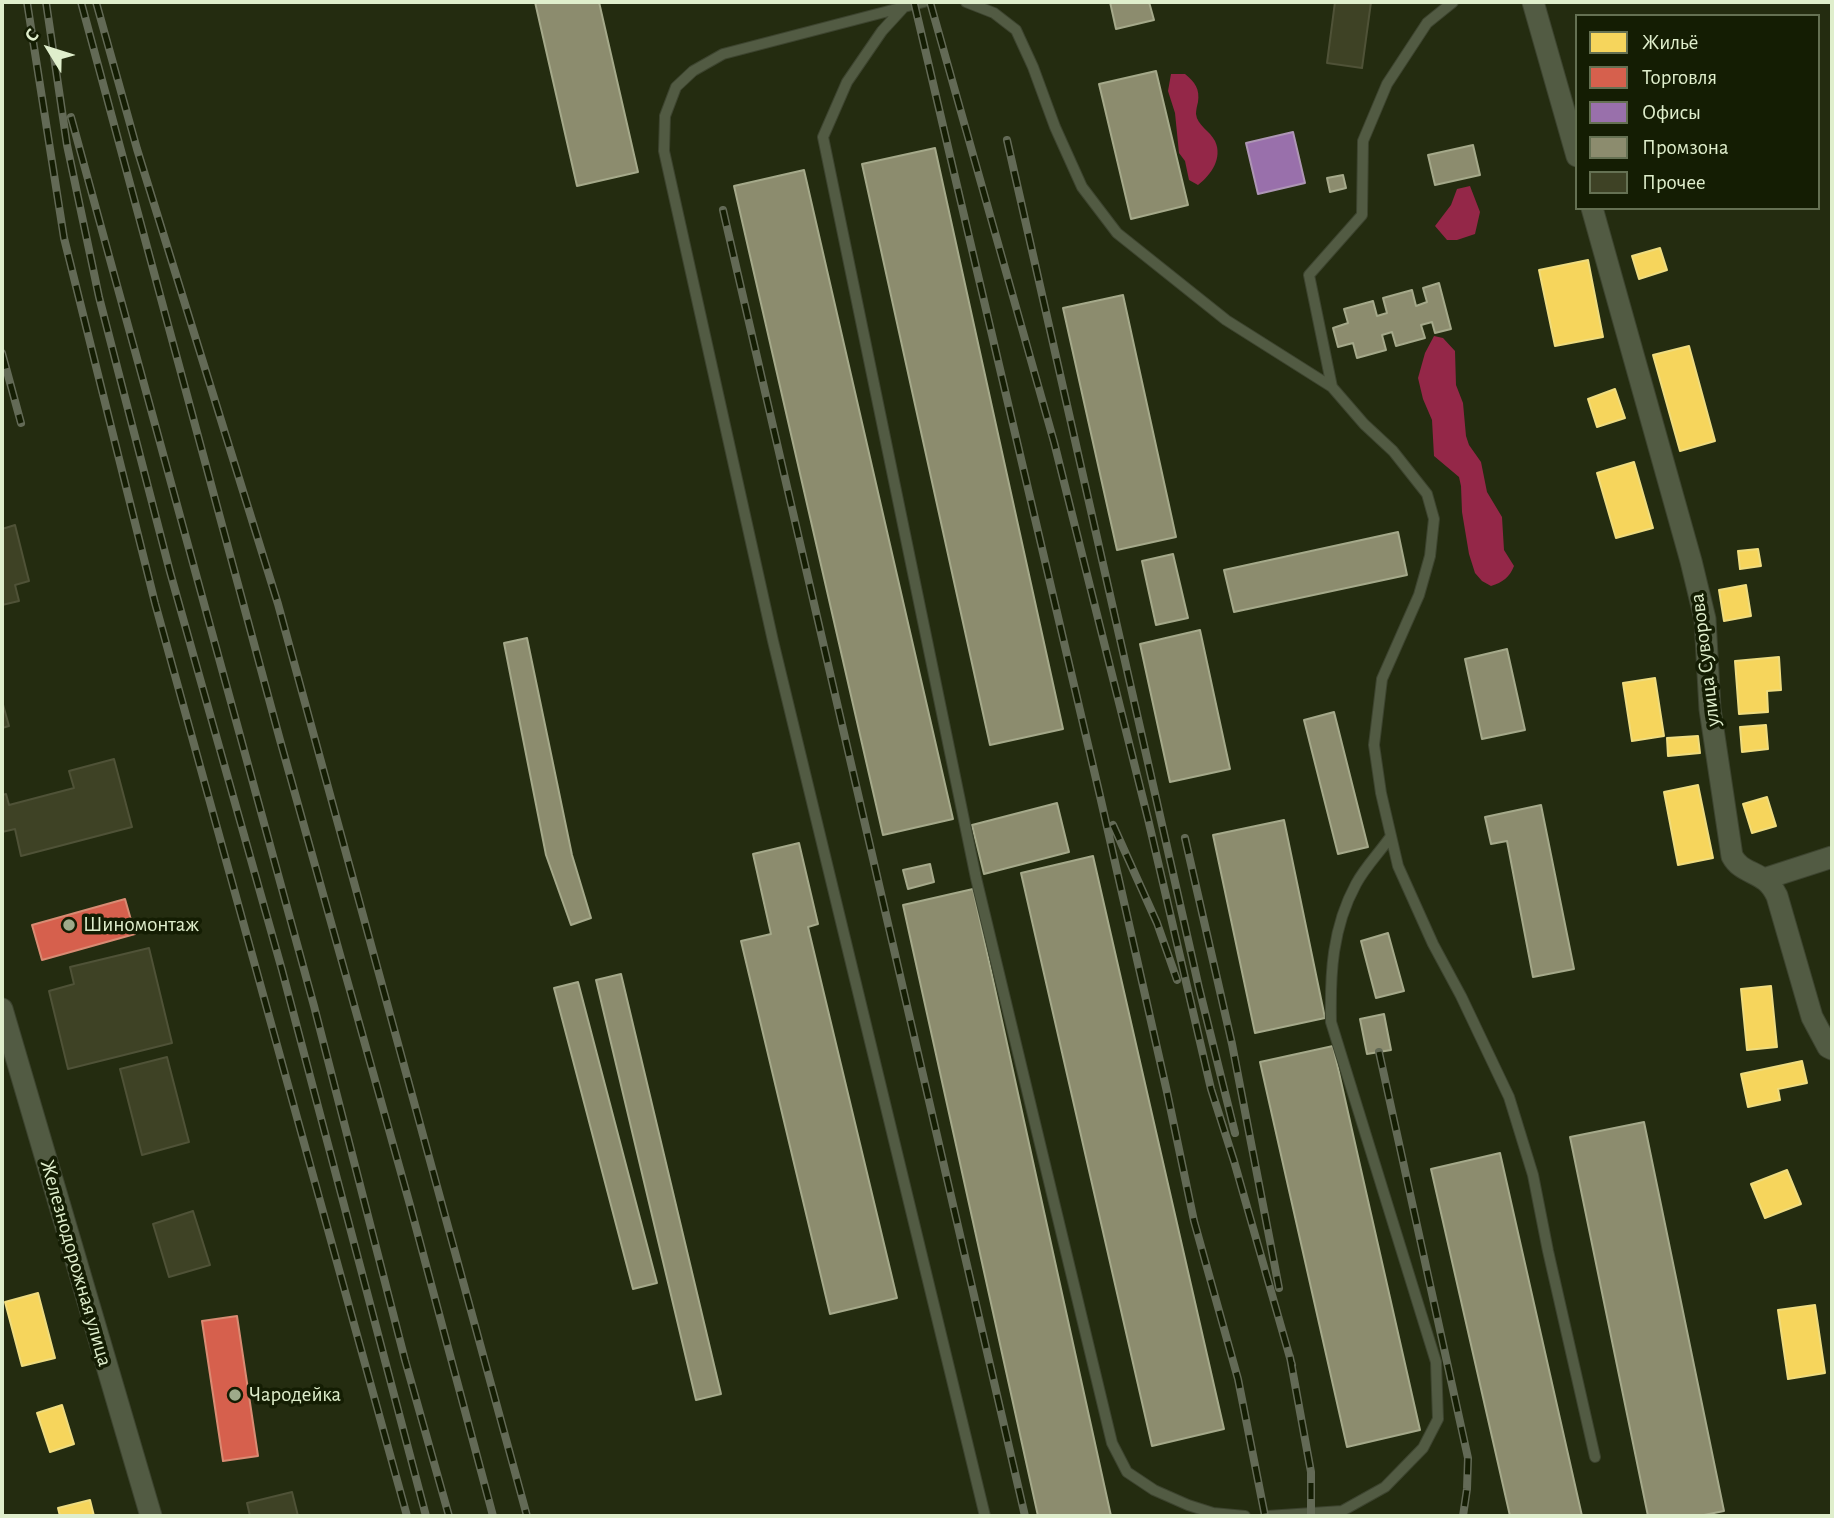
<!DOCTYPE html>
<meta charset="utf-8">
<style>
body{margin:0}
#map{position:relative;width:1834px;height:1518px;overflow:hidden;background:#242c10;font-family:"Alegreya Sans",sans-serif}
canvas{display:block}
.frame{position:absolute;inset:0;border:4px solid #dfeecc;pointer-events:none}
.legend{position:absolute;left:1575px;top:14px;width:245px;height:196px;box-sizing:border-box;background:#141d03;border:2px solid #657153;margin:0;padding:9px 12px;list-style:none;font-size:21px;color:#dfeecc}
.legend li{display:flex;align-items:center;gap:14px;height:35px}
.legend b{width:35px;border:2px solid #657153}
.north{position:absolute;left:14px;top:14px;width:70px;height:70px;-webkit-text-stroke:5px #141d03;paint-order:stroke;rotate:308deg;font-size:19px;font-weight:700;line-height:28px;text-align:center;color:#dfeecc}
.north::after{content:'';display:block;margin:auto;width:24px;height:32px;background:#dfeecc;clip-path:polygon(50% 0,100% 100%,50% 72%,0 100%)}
</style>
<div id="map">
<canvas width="1834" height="1518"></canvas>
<div class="frame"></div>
<ul class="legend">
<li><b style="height:19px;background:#f6d55c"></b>Жильё</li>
<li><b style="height:19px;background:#d6604d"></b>Торговля</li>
<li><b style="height:19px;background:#9970ab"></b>Офисы</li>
<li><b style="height:19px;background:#8c8c6e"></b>Промзона</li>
<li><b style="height:19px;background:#3e4225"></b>Прочее</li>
</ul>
<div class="north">С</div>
</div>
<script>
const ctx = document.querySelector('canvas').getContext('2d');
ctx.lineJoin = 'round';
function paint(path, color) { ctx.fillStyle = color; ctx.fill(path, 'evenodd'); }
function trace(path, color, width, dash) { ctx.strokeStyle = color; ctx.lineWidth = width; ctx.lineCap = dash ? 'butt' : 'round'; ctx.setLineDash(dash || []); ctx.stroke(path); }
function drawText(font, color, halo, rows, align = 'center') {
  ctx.font = font + ' "Alegreya Sans",sans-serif'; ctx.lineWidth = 7; ctx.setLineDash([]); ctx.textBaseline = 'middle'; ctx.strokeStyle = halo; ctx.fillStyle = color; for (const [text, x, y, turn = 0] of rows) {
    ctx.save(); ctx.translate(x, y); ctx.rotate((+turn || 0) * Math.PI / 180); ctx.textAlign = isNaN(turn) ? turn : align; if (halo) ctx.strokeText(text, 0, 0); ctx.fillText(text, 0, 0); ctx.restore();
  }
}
const forest = new Path2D(`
 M1171,74H1185C1195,82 1200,89 1198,102C1197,106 1196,110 1196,114C1197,125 1210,131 1215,141C1223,158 1211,175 1198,185L1189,180L1185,161L1179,153L1175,113L1168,91Z
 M1470,186L1480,212L1475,234L1457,240H1447L1435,226L1451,205L1457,189Z
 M1434,336L1443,338L1455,351L1456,385L1463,403L1466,436L1469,445L1481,462L1487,492L1502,517L1504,550L1514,566C1509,578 1503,582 1491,586L1482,581L1475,573L1469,554L1462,512L1461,486L1459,477L1434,456L1432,420L1423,399L1418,378L1425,353Z`);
const homes = new Path2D(`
 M1660,248L1667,270L1639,279L1632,256Z
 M1588,260L1603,337L1555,346L1539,270Z
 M1689,346L1715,441L1680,451L1653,355Z
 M1615,389L1625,418L1597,427L1588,399Z
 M1634,462L1653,528L1616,538L1597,473Z
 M1758,549L1761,566L1740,569L1738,551Z
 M1746,585L1751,616L1724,621L1719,590Z
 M1779,657L1781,690L1767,691L1768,712L1739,714L1735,661Z
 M1655,678L1664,736L1632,741L1623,683Z
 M1766,725L1768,749L1742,752L1740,727Z
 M1698,736L1700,753L1668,756L1667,738Z
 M1698,785L1713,858L1678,865L1664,792Z
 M1767,797L1776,826L1752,833L1743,804Z
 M1771,986L1777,1047L1747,1050L1741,989Z
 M1802,1061L1807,1083L1778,1089L1780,1100L1748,1107L1741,1074Z
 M1787,1170L1801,1204L1765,1218L1751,1184Z
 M38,1293L55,1358L22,1366L5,1302Z
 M1815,1305L1825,1373L1788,1379L1778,1310Z
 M62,1405L74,1444L50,1452L37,1413Z
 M90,1500L94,1516H60L58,1508Z`);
const shops = new Path2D(`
 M125,899L135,934L42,960L32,925Z
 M237,1316L258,1456L223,1461L202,1321Z`);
const offices = new Path2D(`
 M1293,132L1305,183L1258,194L1246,143Z`);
const industry = new Path2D(`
 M535,2H599L638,172L577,186Z
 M1110,2H1149L1154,20L1116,29Z
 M1156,71L1188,205L1131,219L1099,84Z
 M1473,145L1480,175L1435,185L1428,155Z
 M935,148L1063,729L990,745L862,164Z
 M804,170L953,819L883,835L734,186Z
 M1343,175L1346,188L1330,192L1327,178Z
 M1439,283L1451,329L1435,333L1432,322L1421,325L1425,338L1396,346L1392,332L1382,335L1386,350L1357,358L1353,343L1338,347L1333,328L1348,323L1344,309L1373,301L1377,316L1387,313L1383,298L1412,290L1416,306L1427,302L1423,288Z
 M1123,295L1176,537L1117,550L1063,308Z
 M1398,532L1407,575L1234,612L1224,570Z
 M1173,554L1188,618L1156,625L1142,561Z
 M1200,630L1230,769L1170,782L1140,644Z
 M527,638L572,855L591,918L571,925L546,855L504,643Z
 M1507,649L1525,730L1482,739L1465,659Z
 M1334,712L1368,847L1338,854L1304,720Z
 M1057,803L1069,852L984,874L972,825Z
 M1541,805L1574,969L1533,977L1507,841L1491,844L1485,817Z
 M1284,820L1325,1018L1255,1033L1213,835Z
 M799,843L818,924L808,927L897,1298L830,1314L741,941L771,934L753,854Z
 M1093,856L1224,1429L1152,1446L1021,873Z
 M930,864L934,882L908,889L903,870Z
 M973,889L1111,1516H1038L903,905Z
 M1388,933L1404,991L1376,998L1361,941Z
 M621,974L721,1394L696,1400L596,980Z
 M578,982L657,1283L633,1289L554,988Z
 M1384,1014L1391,1050L1367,1054L1360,1019Z
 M1333,1046L1420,1430L1347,1447L1260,1062Z
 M1644,1122L1724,1511L1699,1516H1648L1570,1137Z
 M1500,1153L1582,1516H1510L1431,1169Z`);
const building = new Path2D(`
 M1335,2H1371L1362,68L1327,63Z
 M15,525L29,581L15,585L19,601L2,605V529Z
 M2,701L9,726L2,728Z
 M114,759L132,827L21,856L15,829L2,832V795L6,794L9,805L74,788L69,771Z
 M149,948L172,1043L68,1069L49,991L74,984L70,967Z
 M167,1057L189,1142L142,1155L120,1069Z
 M193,1211L210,1265L169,1277L153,1224Z
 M292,1492L298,1516H250L247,1503Z`);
const lane = new Path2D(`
 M924,2L904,7L882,31L847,82L823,137L976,878L1112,1443L1127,1472L1154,1490L1188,1505L1213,1513L1245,1516
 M966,2L994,13L1016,30L1033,67L1055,127L1082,187L1117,233L1226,320L1332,387
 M1453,2L1427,23L1387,84L1363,141L1362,215L1309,275L1332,387L1364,424L1393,451L1427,494L1434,519L1430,556L1419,595L1382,679L1374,745L1381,793L1398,866L1433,944L1461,996L1509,1097L1533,1175L1548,1251L1595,1457
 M904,7L723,54L693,71L676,87L665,116L664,151L773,641L985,1516
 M1267,1516L1342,1511L1385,1487L1423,1448L1438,1419L1436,1362L1331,1022C1330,974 1332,928 1356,884C1365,867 1380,852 1391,836`);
const street = new Path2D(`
 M1533,2L1577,156
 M1592,208L1691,561L1705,619L1710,709L1732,856C1740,871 1754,871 1766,881C1771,885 1774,890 1777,896L1812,1017L1828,1047L1832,1049
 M1764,879L1832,857
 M2,1009L151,1516`);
const rail = new Path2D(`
 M27,2L64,238L155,603L407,1516
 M46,2L67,145L99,297L170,572L282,970L426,1516
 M81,2L280,740L410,1205L493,1516
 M96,2L137,149L278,604L527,1516
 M914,2L1100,796L1167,1092L1194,1221L1238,1379L1265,1516
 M930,2L1054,442L1148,819L1211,1089L1234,1161L1292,1365
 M71,117L314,1006L405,1360L449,1516
 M1007,140L1199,988L1235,1133
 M723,210L1025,1516
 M2,353L21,423
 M1113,825L1157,923L1177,980
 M1185,838L1232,1044L1279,1288
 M1379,1052L1468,1458L1467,1489L1463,1516
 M1290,1357L1311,1472V1516`);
const markers = [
 [69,925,7,"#9eaa8a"],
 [235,1395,7,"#9eaa8a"]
];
const streetNames = [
 ["улица Суворова",1705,660,-97],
 ["Железнодорожная улица",76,1263,74]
];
const poiNames = [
 ["Шиномонтаж",83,925],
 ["Чародейка",249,1395]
];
paint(forest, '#942748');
paint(homes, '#f6d55c');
trace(homes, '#efdc7e', 2);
paint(shops, '#d6604d');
trace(shops, '#d98b73', 2);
paint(offices, '#9970ab');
trace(offices, '#ae96b5', 2);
paint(industry, '#8c8c6e');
trace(industry, '#a5a98a', 2);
paint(building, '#3e4225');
trace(building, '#4f5237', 2);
trace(lane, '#3d442f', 12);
trace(street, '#3d442f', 23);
trace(lane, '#525b43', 10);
trace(street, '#525b43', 21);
trace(rail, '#636a56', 8);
trace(rail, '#141d03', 5, [16]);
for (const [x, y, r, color] of markers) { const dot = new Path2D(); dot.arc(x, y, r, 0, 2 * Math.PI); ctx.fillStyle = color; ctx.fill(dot); trace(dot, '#141d03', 2.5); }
drawText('21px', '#dfeecc', '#141d03', streetNames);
drawText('21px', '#dfeecc', '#141d03', poiNames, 'left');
</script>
